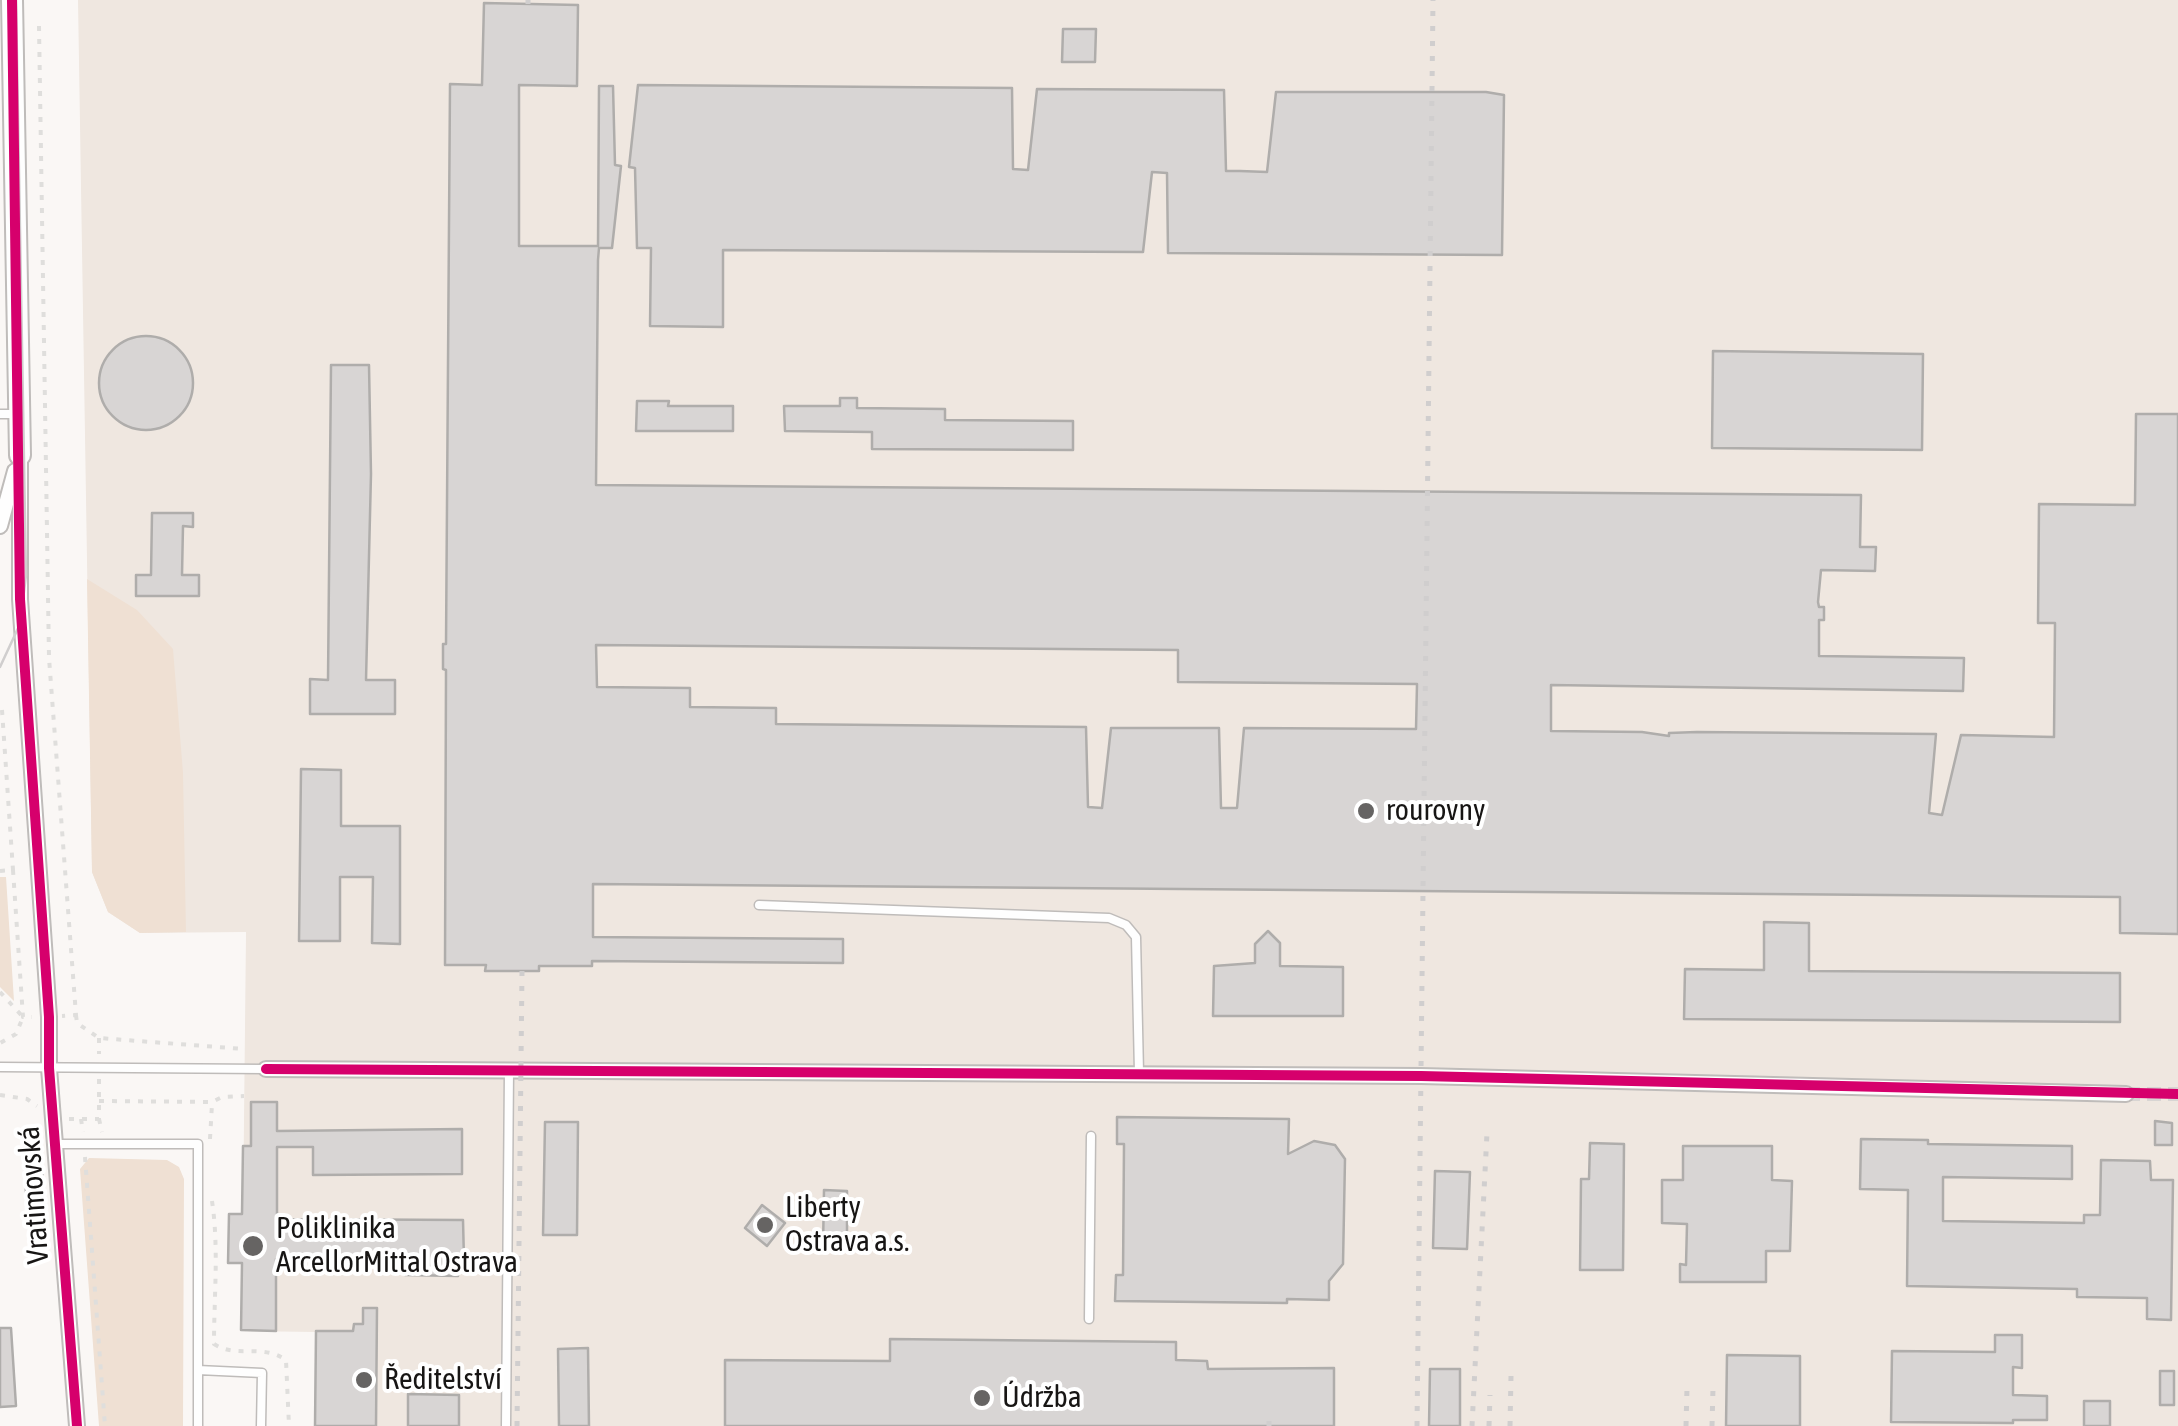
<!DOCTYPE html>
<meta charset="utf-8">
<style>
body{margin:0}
canvas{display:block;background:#faf7f5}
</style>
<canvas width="2178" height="1426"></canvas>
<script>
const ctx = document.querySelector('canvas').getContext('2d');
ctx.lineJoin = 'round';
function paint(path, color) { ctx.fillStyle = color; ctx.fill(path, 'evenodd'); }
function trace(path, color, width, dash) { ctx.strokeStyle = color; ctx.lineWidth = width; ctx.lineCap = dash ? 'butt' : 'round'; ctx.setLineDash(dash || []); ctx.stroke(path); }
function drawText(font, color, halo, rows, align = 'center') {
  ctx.font = font + ' "Asap Condensed",sans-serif'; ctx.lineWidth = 8; ctx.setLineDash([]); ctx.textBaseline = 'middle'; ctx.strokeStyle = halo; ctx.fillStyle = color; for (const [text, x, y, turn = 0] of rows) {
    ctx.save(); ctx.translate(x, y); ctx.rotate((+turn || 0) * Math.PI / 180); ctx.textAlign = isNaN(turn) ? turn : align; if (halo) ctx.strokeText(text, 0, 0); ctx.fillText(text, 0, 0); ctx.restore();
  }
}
const built = new Path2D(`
 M78,0H2178V1426H315L316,1332L242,1331V1264L228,1263L243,1214L246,932L140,933L108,912L92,872Z`);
const green = new Path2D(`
 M87,579L137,610L173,649L183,773L186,932L140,933L108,912L92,872Z
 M6,877L14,1001L0,987V877Z
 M89,1158L167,1160L179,1167L184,1179L183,1426H99L80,1169Z`);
const building = new Path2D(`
 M484,3L578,5L577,86L519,85V246H598L599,86H613L615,165L621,166L612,248H599L598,260L596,485L1861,495L1860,547H1876L1875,571L1821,570L1818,602L1819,607H1824V620H1819V656L1964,658L1963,691L1551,685V731L1642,732L1669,736V733L1697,732L1936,734L1929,813L1942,815L1961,735L2054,737L2055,623H2038L2039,504L2135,505L2136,414H2178V934L2120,933V897L593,884V937L843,939V963L592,961V966H539V971H485L486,965H445L446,670L443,669V644H446L450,84L482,85ZM596,645L1178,650V682L1417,684L1416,729L1244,728L1237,808H1221L1219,728H1111L1102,808L1088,807L1086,727L776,724V708L690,707V688L597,687Z
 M1063,29H1096L1095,62H1062Z
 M638,85L1012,88L1013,169L1028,170L1037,89L1224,90L1226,171H1240L1267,172L1276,92H1486L1504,95L1502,255L1168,253L1167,173L1152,172L1143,252L723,250V327L650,326L651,248H637L635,168L629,167Z
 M99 383a47 47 0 1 1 94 0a47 47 0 1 1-94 0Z
 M1713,351L1923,354L1922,450L1712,448Z
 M331,365H369L371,474L366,680H395V714H310V679L328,680Z
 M840,398H857V408L945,409V420L1073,421V450L872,449V432L785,431L784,406H840Z
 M637,401H669L668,406H733V431H636Z
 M152,513H193V527L183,526L182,575H199V596H136V575H151Z
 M301,769L341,770V826H400V944L372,943L373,877H340V941H299Z
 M1764,922L1809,923V971L2120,973V1022L1684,1019L1685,969L1764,970Z
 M1268,931L1280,943V966L1343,967V1016H1213L1214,966L1255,963V944Z
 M251,1102H277V1131L462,1129V1174L313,1175V1147H277V1219L463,1220L464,1260H459L458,1276L405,1275V1260L276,1259V1331L241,1330L242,1263H228L229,1214H242L243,1146H251Z
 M1117,1117L1289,1119L1288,1154L1314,1141L1335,1145L1345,1159L1343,1264L1329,1281V1300L1287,1299V1303L1115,1301L1116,1275H1123L1124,1144H1117Z
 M2155,1121L2172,1123V1145H2155Z
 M545,1122H578L577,1235H543Z
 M1861,1139L1928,1140V1144L2072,1146V1179L1943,1177V1221L2084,1223V1215H2100L2101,1160L2150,1161L2151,1180H2173L2171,1320L2147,1319V1298L2077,1297V1289L1907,1286L1908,1190L1860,1189Z
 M1590,1143L1624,1144L1623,1270H1580L1581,1179H1589Z
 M1683,1146H1772V1180L1792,1181L1790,1251H1766V1282H1680V1264L1686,1265L1687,1224L1662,1223V1180H1683Z
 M42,1169L44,1193L26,1195L25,1170Z
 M1435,1171L1470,1172L1467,1249L1433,1248Z
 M824,1190L847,1191V1235L856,1248L823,1247Z
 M762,1205L785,1223L767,1246L745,1228Z
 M363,1308H377L376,1426H315L316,1331H353L354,1324H363Z
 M0,1328H11L16,1406L0,1407Z
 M1995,1335H2022V1368L2013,1367V1395L2047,1396V1420H2013V1423L1891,1422L1892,1351L1995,1352Z
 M890,1339L1176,1342V1360L1207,1361L1208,1369L1334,1368V1426H725V1360L890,1361Z
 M588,1348L589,1426H559L558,1349Z
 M1727,1355L1800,1356V1426H1726Z
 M1430,1369H1460V1426H1429Z
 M2160,1371H2174V1405H2160Z
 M408,1394L459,1395V1426H408Z
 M2084,1401H2110V1426H2084Z`);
const streetTunnel = new Path2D(`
 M2126,1094H2178`);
const path = new Path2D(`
 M39,26L49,658L76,1015L62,1016
 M2,710L13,870
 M0,871L13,870L23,1017H32
 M0,992L23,1017L16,1034L0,1043
 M76,1015L77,1023L99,1038L244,1049
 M99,1038V1054
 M0,1095L27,1099L37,1106
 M99,1101L212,1102L222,1097L244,1096
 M69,1119H99V1078
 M81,1119L83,1132
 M99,1119L102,1132
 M210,1139L212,1104
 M85,1157L105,1426
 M212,1201C219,1248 214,1296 214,1344C237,1359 262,1343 286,1360L289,1426`);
const lane = new Path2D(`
 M0,414H19
 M759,905L1109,918L1126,925L1136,937L1139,1073
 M0,1067L265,1069
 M55,1144H198V1426
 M1089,1319L1091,1136
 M198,1370L262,1373L261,1426
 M506,1426L509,1070`);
const street = new Path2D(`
 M20,455V599L49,1017V1068L77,1426
 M0,526L15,471
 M266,1069L1421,1076L2126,1094`);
const secondary = new Path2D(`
 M12,0L20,455`);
const tram = new Path2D(`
 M0,667L20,624L26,575L16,0`);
const rail = new Path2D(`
 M528,0V4
 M517,1426L522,971
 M1269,1426V1421
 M1417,1426L1433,0
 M1472,1426L1487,1133
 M1489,1426L1490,1395
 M1510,1426L1511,1376
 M1686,1426L1687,1388
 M1712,1426L1713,1388`);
const cycleway = new Path2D(`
 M12,0L20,599L49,1017V1068L77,1426
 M266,1069L1421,1076L2178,1094`);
const markers = [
 [1366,811,10,"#666463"],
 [765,1225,10,"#666463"],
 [253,1246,12,"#666463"],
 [364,1380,10,"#666463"],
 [982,1398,10,"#666463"]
];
const poiNames = [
 ["rourovny",1386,811],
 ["Liberty",785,1208],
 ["Ostrava a.s.",785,1242],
 ["Poliklinika",276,1229],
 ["ArcellorMittal Ostrava",276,1263],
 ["Ředitelství",384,1380],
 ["Údržba",1002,1398]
];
const streetNames = [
 ["Vratimovská",34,1195,-94]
];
paint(built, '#efe7e0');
paint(green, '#efe0d3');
paint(building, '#d8d5d4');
trace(building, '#afadab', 2.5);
trace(streetTunnel, '#d8d5d3', 14, [14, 7]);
trace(lane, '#bfbcba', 11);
trace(street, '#bfbcba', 18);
trace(secondary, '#bfbcba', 24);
trace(path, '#dfdedc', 4, [5, 8]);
trace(lane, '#fefefe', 8);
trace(street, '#fefefe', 14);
trace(secondary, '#fefefe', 20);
trace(tram, '#d0cece', 2.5);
trace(rail, '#d0cece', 5, [5, 10]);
trace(cycleway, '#d6006c', 10);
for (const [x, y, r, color] of markers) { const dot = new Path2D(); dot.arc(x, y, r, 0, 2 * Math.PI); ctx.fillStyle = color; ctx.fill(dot); trace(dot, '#fff', 4); }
drawText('30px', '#171514', '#fff', poiNames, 'left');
drawText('30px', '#171514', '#fff', streetNames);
</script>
